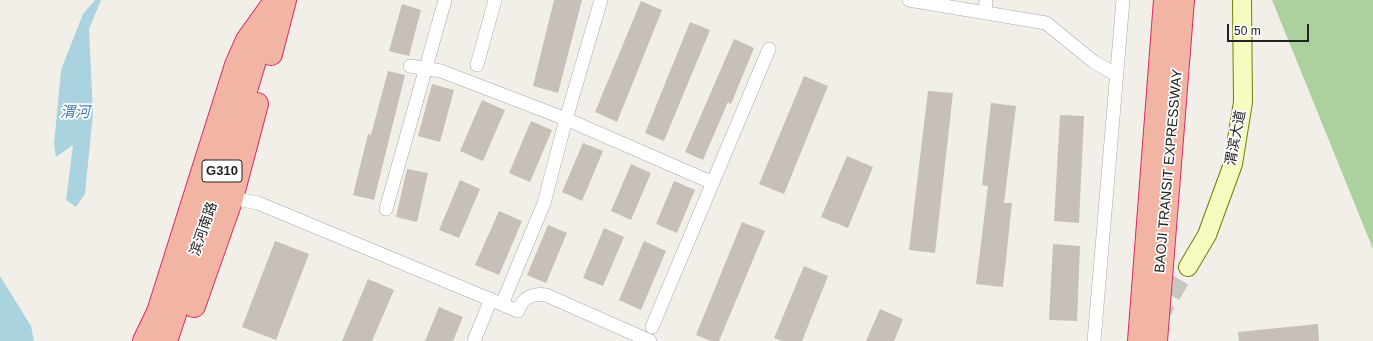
<!DOCTYPE html>
<meta charset="utf-8">
<style>
body{margin:0}
#map{position:relative;width:1373px;height:341px;overflow:hidden;background:#f2efe9;font-family:Arial,sans-serif}
canvas{display:block}
.scale{position:absolute;left:1227px;top:24px;width:82px;height:18px;box-sizing:border-box;border:2px solid #222;border-top:0;padding-left:5px;font-size:12px;line-height:14px;white-space:nowrap;color:#222;-webkit-text-stroke:3px #fff;paint-order:stroke}
</style>
<div id="map">
<canvas width="1373" height="341"></canvas>
<div class="scale">50 m</div>
</div>
<script>
const ctx = document.querySelector('canvas').getContext('2d');
ctx.lineJoin = 'round';
function paint(path, color) { ctx.fillStyle = color; ctx.fill(path, 'evenodd'); }
function trace(path, color, width, dash) { ctx.strokeStyle = color; ctx.lineWidth = width; ctx.lineCap = dash ? 'butt' : 'round'; ctx.setLineDash(dash || []); ctx.stroke(path); }
function drawText(font, color, halo, rows, align = 'center') {
  ctx.font = font + ' Arial,"Noto Sans SC",sans-serif'; ctx.lineWidth = 3.5; ctx.setLineDash([]); ctx.textBaseline = 'middle'; ctx.strokeStyle = halo; ctx.fillStyle = color; for (const [text, x, y, turn = 0] of rows) {
    ctx.save(); ctx.translate(x, y); ctx.rotate((+turn || 0) * Math.PI / 180); ctx.textAlign = isNaN(turn) ? turn : align; if (halo) ctx.strokeText(text, 0, 0); ctx.fillText(text, 0, 0); ctx.restore();
  }
}
const forest = new Path2D(`
 M1272,0H1373V249Z`);
const water = new Path2D(`
 M95,0H101L89,29L93,113L85,194L76,207L66,200L73,145L56,157L54,145L61,70L83,14Z
 M0,276L31,326L34,341H0Z`);
const building = new Path2D(`
 M554,0H582L558,93L533,86Z
 M641,1L662,10L617,122L595,112Z
 M402,4L421,10L409,56L389,51Z
 M690,22L710,30L664,141L645,133Z
 M734,39L754,48L731,104L728,102L703,160L685,152Z
 M388,71L405,75L374,200L353,195L368,134L371,135Z
 M804,76L828,86L784,194L759,184Z
 M432,84L454,90L440,142L418,136Z
 M928,91L953,93L935,253L909,250Z
 M482,100L505,110L483,161L460,151Z
 M991,103L1016,106L1004,203H1012L1003,287L976,284L988,186L982,185Z
 M1060,115L1084,116L1079,223L1054,221Z
 M531,121L552,130L530,182L509,173Z
 M583,143L603,151L582,201L562,192Z
 M847,156L873,167L848,228L821,217Z
 M631,164L651,173L631,220L611,211Z
 M407,169L428,173L417,222L396,217Z
 M460,180L480,189L459,238L439,230Z
 M674,181L695,190L677,233L656,224Z
 M499,211L522,221L499,275L475,265Z
 M742,222L765,231L719,341H711L696,335Z
 M548,225L567,233L546,283L527,275Z
 M604,228L624,237L603,286L583,278Z
 M275,241L309,254L276,340L242,327Z
 M644,241L666,251L641,310L619,300Z
 M1053,244L1080,246L1077,321L1049,320Z
 M804,266L828,276L802,341H782L774,338Z
 M368,279L394,290L372,341H342Z
 M439,307L463,317L453,341H425Z
 M880,309L903,319L894,341H866Z
 M1318,324L1319,341H1239L1238,332Z`);
const secondaryTunnel = new Path2D(`
 M1158,319L1188,267`);
const minor = new Path2D(`
 M909,0L1046,23L1094,62L1117,75
 M985,13L986,0
 M477,65L495,0
 M410,66L441,71L566,119L713,183
 M232,198L258,203L518,311C522,298 533,293 546,295L650,341
 M386,209L445,0
 M502,304L544,203L566,119L601,0
 M652,327L769,49
 M474,341L491,299
 M1094,341L1123,0`);
const secondary = new Path2D(`
 M1188,267L1207,235L1233,164L1243,102L1242,0`);
const trunk = new Path2D(`
 M271,54L285,0
 M194,306L232,198L257,104
 M144,341L158,312L236,65L247,40L270,8
 M166,341L216,191L264,30
 M1139,341L1165,0
 M1156,341L1183,0`);
const shields = [
 [222,171,40]
];
const shieldNames = [
 ["G310",222,171]
];
const streetNames = [
 ["渭滨大道",1236,138,-79],
 ["BAOJI TRANSIT EXPRESSWAY",1169,171,-85],
 ["滨河南路",204,229,-71]
];
const waterNames = [
 ["渭河",75,113]
];
paint(forest, '#add19e');
paint(water, '#aad3df');
paint(building, '#c7bfb8');
trace(secondaryTunnel, '#c8c6c1', 18, [18, 9]);
trace(minor, '#a9a9a9', 14);
trace(secondary, '#707d05', 20);
trace(trunk, '#dc2a67', 24);
trace(minor, '#fff', 13);
trace(secondary, '#f7fabf', 18);
trace(trunk, '#f2b4a3', 22);
for (const [x, y, w] of shields) { const box = new Path2D(); box.roundRect(x - w / 2, y - 11, w, 22, 3); ctx.fillStyle = '#fff'; ctx.fill(box); trace(box, '#222', 1); }
drawText('bold 13px', '#222', null, shieldNames);
drawText('14px', '#222', '#fff', streetNames);
drawText('italic 15px', '#4a7aab', '#fff', waterNames);
</script>
